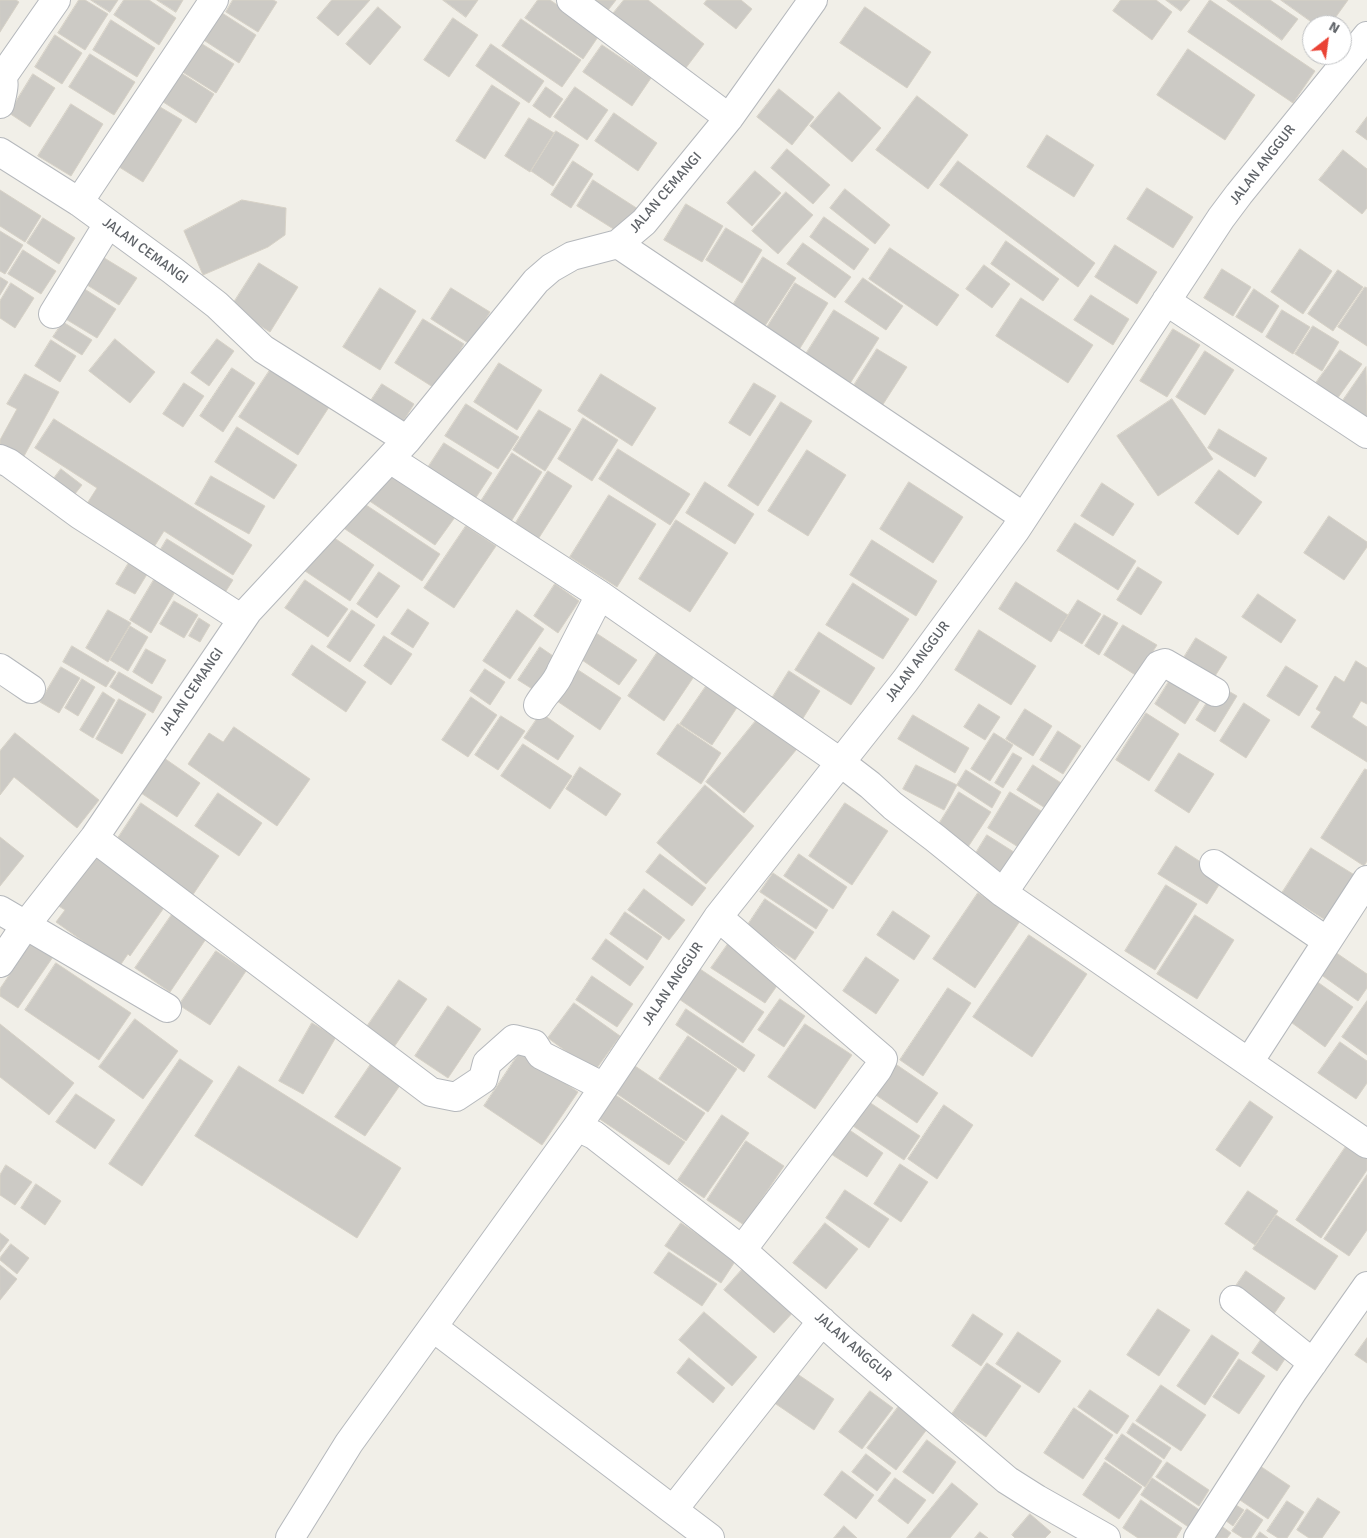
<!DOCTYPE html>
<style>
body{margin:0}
#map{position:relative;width:1367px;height:1538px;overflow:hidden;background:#f1efe8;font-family:Signika,sans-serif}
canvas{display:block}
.north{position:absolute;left:1302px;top:15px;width:50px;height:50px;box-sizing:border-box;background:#fff;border:1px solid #bfc1c3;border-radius:50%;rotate:30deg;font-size:14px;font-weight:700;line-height:20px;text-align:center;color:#5f6368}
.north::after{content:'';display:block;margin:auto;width:18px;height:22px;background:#ea4335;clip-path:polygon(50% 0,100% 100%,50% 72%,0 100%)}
</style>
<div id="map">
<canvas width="1367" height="1538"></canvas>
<div class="north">N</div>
</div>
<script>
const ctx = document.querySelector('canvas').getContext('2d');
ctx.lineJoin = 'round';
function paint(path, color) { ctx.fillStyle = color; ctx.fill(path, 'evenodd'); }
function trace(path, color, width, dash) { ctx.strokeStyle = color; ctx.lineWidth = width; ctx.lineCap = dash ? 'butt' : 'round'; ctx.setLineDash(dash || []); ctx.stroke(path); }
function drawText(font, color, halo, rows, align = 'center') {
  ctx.font = font + ' Signika,sans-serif'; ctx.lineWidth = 4; ctx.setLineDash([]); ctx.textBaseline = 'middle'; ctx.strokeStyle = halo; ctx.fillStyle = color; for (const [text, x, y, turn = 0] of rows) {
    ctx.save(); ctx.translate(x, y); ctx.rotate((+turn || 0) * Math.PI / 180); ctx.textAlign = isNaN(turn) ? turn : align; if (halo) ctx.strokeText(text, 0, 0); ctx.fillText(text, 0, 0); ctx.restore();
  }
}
const building = new Path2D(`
 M0,0H16L19,2L0,32Z
 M79,0H85L108,14L85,50L58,33Z
 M91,0H118L110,12Z
 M124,0H149L176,18L159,45L114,15Z
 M157,0H183L176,12Z
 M233,0H273L277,2L258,32L226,12Z
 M332,0H370L338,36L317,18Z
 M443,0H478L466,17Z
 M538,0H550L600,34L583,59L525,18Z
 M579,0H616L602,18Z
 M624,0H648L704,44L679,77L607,21Z
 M707,0H741L752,9L736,29L704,4Z
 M1121,0H1156L1172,12L1152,40L1113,11Z
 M1166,0H1190L1181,11Z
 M1210,0L1315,71L1293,103L1188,32Z
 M1227,0H1270L1298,19L1282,40Z
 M1281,0H1348L1330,25H1316Z
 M378,7L401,27L370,65L346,44Z
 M865,7L931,52L907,88L840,43Z
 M219,11L256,35L239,63L202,39Z
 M453,18L478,35L449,77L424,60Z
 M521,19L581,60L562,87L502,46Z
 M111,20L155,48L137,77L93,50Z
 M55,35L82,53L62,84L35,67Z
 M199,42L234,64L216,93L181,71Z
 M491,44L544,81L529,103L476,66Z
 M602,45L651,78L632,106L583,72Z
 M1188,49L1255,95L1225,140L1157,95Z
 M90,54L135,82L114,115L69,87Z
 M178,71L214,94L196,123L160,100Z
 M33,74L55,88L30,127L9,113Z
 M492,85L520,103L485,159L456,141Z
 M546,87L563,99L550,118L533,106Z
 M575,87L608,110L587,140L554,117Z
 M779,89L814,117L792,145L757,117Z
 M839,92L881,128L852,162L810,126Z
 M917,96L968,135L928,189L876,150Z
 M71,104L103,124L71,176L38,156Z
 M155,104L182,120L143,182L116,165Z
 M614,113L657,143L638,171L595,141Z
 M1367,117V140L1356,132Z
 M529,118L554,133L530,172L505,156Z
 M556,131L579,145L553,186L531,171Z
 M1047,135L1094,165L1074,197L1027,167Z
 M787,149L830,185L813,204L771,168Z
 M1343,150L1367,169V208L1362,214L1319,180Z
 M573,161L593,174L571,208L551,195Z
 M958,161L1095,263L1078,287L940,185Z
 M755,171L781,193L752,226L727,203Z
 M593,180L638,209L623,235L577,206Z
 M1147,188L1193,217L1173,248L1127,219Z
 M845,189L890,225L875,244L830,208Z
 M0,190L41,216L25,242L0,226Z
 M786,192L813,215L778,254L752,231Z
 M242,200L286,208L285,235L268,247L203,275L184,231Z
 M686,204L723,226L702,262L664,240Z
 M824,217L869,249L854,270L810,237Z
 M43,218L75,238L59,264L27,243Z
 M726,228L762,250L742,283L706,260Z
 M0,231L23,245L5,274L0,271Z
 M1006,241L1059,279L1043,301L991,264Z
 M803,243L851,277L835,298L787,264Z
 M1115,245L1157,272L1137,304L1095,277Z
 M890,248L959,295L937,326L869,279Z
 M1300,249L1332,271L1303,314L1271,292Z
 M23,250L56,271L41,294L8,274Z
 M101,256L137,278L119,305L84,283Z
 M763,257L796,278L761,332L729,311Z
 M259,263L298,287L270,332L231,307Z
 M984,265L1010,284L992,308L966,289Z
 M1222,269L1251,287L1233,316L1204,298Z
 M1338,270L1363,287L1333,331L1308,314Z
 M0,277L8,282L0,295Z
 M863,278L903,306L886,330L845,302Z
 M11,283L34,298L15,328L0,318V301Z
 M795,283L828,303L797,353L764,332Z
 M1365,287L1367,288V346L1338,327Z
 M83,288L116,309L97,338L64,318Z
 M380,288L416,311L380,370L343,347Z
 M451,288L490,312L470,344L431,319Z
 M1254,289L1279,306L1262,333L1236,317Z
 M1091,295L1129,319L1113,345L1074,320Z
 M1021,298L1093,345L1068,383L996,336Z
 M834,310L879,338L849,385L804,357Z
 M1282,310L1310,327L1293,354L1266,337Z
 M423,319L464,344L436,389L395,363Z
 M63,322L92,340L82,355L53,337Z
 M1313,326L1339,342L1322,371L1295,354Z
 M1173,329L1200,345L1167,397L1140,381Z
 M115,339L155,372L130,403L89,371Z
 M217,339L234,351L209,386L191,373Z
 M51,340L76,356L60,382L35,366Z
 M877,349L907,367L880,409L851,390Z
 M1340,350L1362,364L1332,406L1310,391Z
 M1205,351L1234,370L1205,415L1176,397Z
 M499,363L542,390L517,430L474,402Z
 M272,367L331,404L298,455L239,417Z
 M1366,367L1367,416L1360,425L1337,409Z
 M232,368L255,383L223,432L200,416Z
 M25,374L59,392L23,458L0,446V440L17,409L7,404Z
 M601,374L656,408L632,446L578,411Z
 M184,383L204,396L183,427L163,414Z
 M754,383L776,396L750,436L729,423Z
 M382,384L414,404L399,428L366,408Z
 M1172,399L1213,459L1158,496L1117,436Z
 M781,402L812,421L758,506L728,486Z
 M466,404L519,437L498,469L445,436Z
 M539,410L571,429L545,471L513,450Z
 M583,418L618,440L592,481L558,459Z
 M54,419L252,545L233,575L164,531L149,555L81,513L97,488L35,448Z
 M237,427L297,465L274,499L215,462Z
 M1219,429L1267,458L1255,477L1208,448Z
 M444,443L492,473L471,505L423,475Z
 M618,449L690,494L670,525L599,479Z
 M807,450L846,475L808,536L768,511Z
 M512,453L542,472L507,528L476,509Z
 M390,467L458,513L435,545L368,500Z
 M61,469L82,485L67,504L46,489Z
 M1219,470L1262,502L1238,535L1195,503Z
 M548,471L572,486L535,544L512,529Z
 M211,476L265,506L249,534L195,504Z
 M705,482L754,514L735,544L686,513Z
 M909,482L963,517L933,563L880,529Z
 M1102,483L1134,504L1113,536L1081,516Z
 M609,495L656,524L617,587L570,557Z
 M360,501L440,554L422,581L342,527Z
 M1329,516L1367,542V547L1344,580L1304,553Z
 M676,520L728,553L690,612L639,579Z
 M1075,523L1136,561L1118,590L1057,551Z
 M466,526L496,546L454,608L424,588Z
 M330,535L374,565L350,601L305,571Z
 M167,539L233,580L221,599L155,559Z
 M872,540L937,581L916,616L850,575Z
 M133,556L152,566L135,594L116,584Z
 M1138,567L1162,582L1141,615L1117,600Z
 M379,572L400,586L377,618L357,604Z
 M155,578L176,590L151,633L130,620Z
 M305,580L348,609L328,637L285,608Z
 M1016,582L1068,615L1051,642L999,609Z
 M853,583L909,619L883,659L826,625Z
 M555,584L579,601L558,633L534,616Z
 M1258,594L1296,620L1281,643L1242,617Z
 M1078,600L1101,614L1082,644L1059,630Z
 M174,601L198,615L184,638L160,624Z
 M408,609L429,623L413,648L391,634Z
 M108,610L131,623L108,662L86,648Z
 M352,610L375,625L350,662L327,647Z
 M517,610L544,629L510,679L483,661Z
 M1104,615L1118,623L1099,655L1085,646Z
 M199,618L210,625L200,642L189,636Z
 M1123,625L1157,645L1137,676L1104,655Z
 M130,626L148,637L128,671L110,660Z
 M979,630L1036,666L1011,705L955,670Z
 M593,631L637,660L619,685L576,656Z
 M819,632L875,668L851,705L795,670Z
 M384,636L412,654L391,685L364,666Z
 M1196,638L1227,657L1185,724L1155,704Z
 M312,645L366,682L346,712L292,675Z
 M72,646L116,672L106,687L63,662Z
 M540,647L556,658L534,690L518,680Z
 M146,649L166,660L152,684L133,672Z
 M659,650L695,675L664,721L628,696Z
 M1356,661L1367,668V704L1361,701L1352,717L1367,727V762L1311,727L1321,712L1316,709L1335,676L1344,682Z
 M572,666L621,698L600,730L551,697Z
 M1286,666L1318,686L1299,716L1267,696Z
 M61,667L80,678L59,713L40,702Z
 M485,669L505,682L490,705L470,691Z
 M789,671L820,691L800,723L769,703Z
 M119,672L162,697L153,713L110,687Z
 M82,679L95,687L78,716L65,708Z
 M711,679L742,700L712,745L680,724Z
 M1218,685L1237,696L1215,732L1196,720Z
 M103,692L115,700L93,738L80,730Z
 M471,697L497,715L468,757L442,740Z
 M119,699L146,714L122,754L96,739Z
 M1244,703L1270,720L1246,758L1220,741Z
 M979,704L1000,717L985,740L964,727Z
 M1025,709L1052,726L1033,756L1006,739Z
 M763,712L801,744L744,813L706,782Z
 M541,713L574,736L558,760L524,738Z
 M1146,713L1179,734L1149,781L1116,760Z
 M913,715L969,748L955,773L898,739Z
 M501,716L525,731L498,770L475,755Z
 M678,724L721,753L701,784L657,754Z
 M234,727L310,779L277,826L188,764L209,733L223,742Z
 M1058,731L1081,746L1063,774L1040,760Z
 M15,733L99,800L77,828L14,777L0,795V751Z
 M994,733L1013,745L990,781L971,769Z
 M523,744L572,776L550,809L501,776Z
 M1013,753L1022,758L1003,788L995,783Z
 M1179,753L1214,774L1189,813L1155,791Z
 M164,758L200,783L177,817L141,793Z
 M916,765L957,785L944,810L903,789Z
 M1033,765L1069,788L1053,813L1017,790Z
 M580,767L621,794L606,816L566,789Z
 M1365,769L1367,770V861L1364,866L1321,838Z
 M966,770L1001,792L992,808L957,785Z
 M705,785L754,826L706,884L657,843Z
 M959,792L991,812L968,847L937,827Z
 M1010,792L1046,814L1023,850L988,828Z
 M218,793L262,823L239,856L195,826Z
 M141,803L219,856L192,896L114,844Z
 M845,803L888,831L852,885L809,856Z
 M987,835L1017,854L1000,880L971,861Z
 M0,837L24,856L0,886Z
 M1176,846L1224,877L1207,904L1158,874Z
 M1311,848L1361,879L1332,924L1282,893Z
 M94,850L168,902L130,956L128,954L119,967L56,922L65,910L57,905Z
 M660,854L706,888L692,906L646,872Z
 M799,854L847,887L833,909L784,876Z
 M773,873L828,910L816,929L760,892Z
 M1166,885L1197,904L1155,970L1125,951Z
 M644,889L685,920L669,940L628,910Z
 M978,893L1020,921L975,988L933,959Z
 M765,899L814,932L795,960L747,926Z
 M175,910L210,933L170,992L135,968Z
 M893,911L930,936L914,960L877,935Z
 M625,912L662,937L647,960L610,934Z
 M1195,915L1234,940L1197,999L1157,974Z
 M1029,935L1087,974L1032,1057L973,1017Z
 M34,939L55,954L18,1008L0,996V989Z
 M606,939L644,967L630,986L592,959Z
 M728,944L781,980L765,1003L711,968Z
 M216,951L246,971L210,1025L179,1005Z
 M1335,952L1367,974V988L1358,1001L1320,974Z
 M866,957L899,980L876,1014L843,991Z
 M56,963L131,1013L99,1060L25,1010Z
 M697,967L764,1012L743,1043L676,997Z
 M592,976L633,1004L617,1027L576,1000Z
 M399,980L427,999L394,1047L366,1028Z
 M1316,981L1353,1007L1325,1047L1288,1020Z
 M948,988L971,1003L923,1076L900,1060Z
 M780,999L805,1016L784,1047L758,1030Z
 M1367,1001V1055L1342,1037Z
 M574,1003L620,1036L594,1072L548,1038Z
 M448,1006L481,1029L448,1078L415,1056Z
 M686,1009L755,1055L744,1072L676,1025Z
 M135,1019L178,1051L143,1099L99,1067Z
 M312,1023L336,1037L303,1094L279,1081Z
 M0,1024L74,1083L49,1115L0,1077Z
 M805,1024L852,1055L815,1109L768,1077Z
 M688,1036L737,1069L708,1112L659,1079Z
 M1340,1042L1367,1061V1083L1356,1099L1318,1073Z
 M520,1052L578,1092L542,1145L484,1106Z
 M180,1059L213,1081L142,1186L109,1164Z
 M373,1061L403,1081L365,1136L335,1117Z
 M894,1063L938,1093L917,1123L873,1093Z
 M239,1066L401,1168L357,1238L195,1136Z
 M635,1066L705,1113L686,1141L616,1093Z
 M76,1094L115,1120L95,1149L56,1122Z
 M614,1094L685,1142L669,1165L598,1118Z
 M866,1100L920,1136L904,1160L850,1124Z
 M1250,1101L1273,1117L1240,1167L1216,1150Z
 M944,1105L973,1125L937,1179L908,1159Z
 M722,1115L749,1133L704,1198L678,1180Z
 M848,1129L883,1153L867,1177L831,1154Z
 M1353,1136L1367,1146V1170L1321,1238L1296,1220Z
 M746,1141L784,1166L744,1225L707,1200Z
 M900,1164L928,1182L901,1222L874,1204Z
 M6,1165L32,1182L15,1205L0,1195V1175Z
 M1367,1175V1230L1349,1256L1324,1239Z
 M36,1184L61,1201L45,1225L21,1208Z
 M845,1190L889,1219L869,1248L826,1218Z
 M1248,1191L1278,1211L1255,1245L1225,1224Z
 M1276,1215L1338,1256L1315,1290L1253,1249Z
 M681,1223L736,1260L721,1283L665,1246Z
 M825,1223L858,1249L826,1289L793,1263Z
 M0,1233L9,1240L0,1252Z
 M11,1244L29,1258L17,1274L0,1260V1258Z
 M669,1252L717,1284L702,1306L654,1273Z
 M0,1265L17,1279L0,1300Z
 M746,1265L796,1309L774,1333L724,1290Z
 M1246,1271L1285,1298L1260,1334L1221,1308Z
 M1158,1309L1190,1330L1159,1376L1127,1355Z
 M704,1312L757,1357L732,1386L679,1340Z
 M973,1314L1003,1334L981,1366L952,1346Z
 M1267,1331L1292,1348L1277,1371L1252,1353Z
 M1018,1332L1061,1361L1039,1393L996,1364Z
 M1212,1335L1239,1353L1205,1405L1177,1386Z
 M1367,1338V1363L1355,1355Z
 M689,1358L725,1388L713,1403L677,1373Z
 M1239,1359L1265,1376L1239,1414L1213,1397Z
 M987,1363L1021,1386L986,1437L952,1414Z
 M793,1371L834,1399L814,1430L773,1402Z
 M1161,1385L1206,1415L1181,1451L1136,1421Z
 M1090,1390L1129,1416L1117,1434L1078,1407Z
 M870,1391L893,1408L862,1449L839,1432Z
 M902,1402L931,1424L896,1470L867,1448Z
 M1074,1408L1113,1435L1083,1479L1044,1453Z
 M1133,1423L1171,1448L1164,1459L1127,1433Z
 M1122,1434L1162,1461L1145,1487L1105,1459Z
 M927,1440L956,1462L933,1494L903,1472Z
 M866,1454L891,1473L877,1491L852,1472Z
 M1105,1462L1142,1487L1119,1519L1083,1495Z
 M1167,1462L1209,1490L1199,1506L1156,1477Z
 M1257,1464L1290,1486L1268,1519L1234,1496Z
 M842,1471L874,1495L856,1519L824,1495Z
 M895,1478L926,1500L908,1524L878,1501Z
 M1152,1478L1201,1511L1190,1528L1141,1495Z
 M952,1483L978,1504L950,1538H907Z
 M1318,1498L1340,1512L1322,1538H1309L1297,1530Z
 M1141,1500L1182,1528L1176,1538H1138L1123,1528Z
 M1228,1500L1244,1510L1233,1526L1218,1515Z
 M1287,1501L1304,1512L1287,1538H1278L1267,1531Z
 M1247,1509L1263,1520L1251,1538H1243L1232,1531Z
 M1030,1514L1051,1532L1045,1538H1015L1012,1535Z
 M1216,1522L1231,1533L1227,1538H1206Z
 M844,1526L857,1538H834Z
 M980,1532L988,1538H975Z
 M1260,1532L1268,1538H1256Z`);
const minor = new Path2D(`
 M571,0L729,118
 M0,73C7,81 2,94 0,104
 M3,76L56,0
 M0,152L79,202L172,270L217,305L263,349L407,440
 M79,202L214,0
 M618,244L1024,517
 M1166,301L1367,434
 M53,314L108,224
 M0,459L9,463L80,515L242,619
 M390,459L600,595L840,762L870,785L893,806L935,838L1003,893L1367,1144
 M0,668L31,689
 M538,705C545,692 556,685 561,671L600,595
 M94,838L431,1092L456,1097L483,1079L487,1063L514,1039L534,1044L541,1055L604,1087
 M1214,864L1327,941
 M1003,893L1159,665L1165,663L1215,692
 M0,910L167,1008
 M718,917L883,1059L878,1069L742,1250
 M0,963L25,926L94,838L248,611L407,440L536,281L551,268L572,256L618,244L644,222L729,118L813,0
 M1249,1062L1367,880
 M1234,1300L1313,1363
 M434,1328L673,1510
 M290,1538L349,1443L577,1127
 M710,1538L673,1510L822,1321
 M1106,1538L1037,1499L1007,1480L846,1343L742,1250L594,1135L577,1127L718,917L905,681L1015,531L1221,218L1239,194L1367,36
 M1198,1538L1293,1391L1367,1286`);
const streetNames = [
 ["JALAN ANGGUR",1263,165,-52],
 ["JALAN CEMANGI",666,193,-49],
 ["JALAN CEMANGI",145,251,36],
 ["JALAN ANGGUR",918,662,-53],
 ["JALAN CEMANGI",192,692,-56],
 ["JALAN ANGGUR",673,984,-56],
 ["JALAN ANGGUR",853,1347,41]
];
paint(building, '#cccac5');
trace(building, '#d6d1c6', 1);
trace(minor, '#b5b8bc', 30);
trace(minor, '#fff', 28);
drawText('14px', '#5f6368', '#fff', streetNames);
</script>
